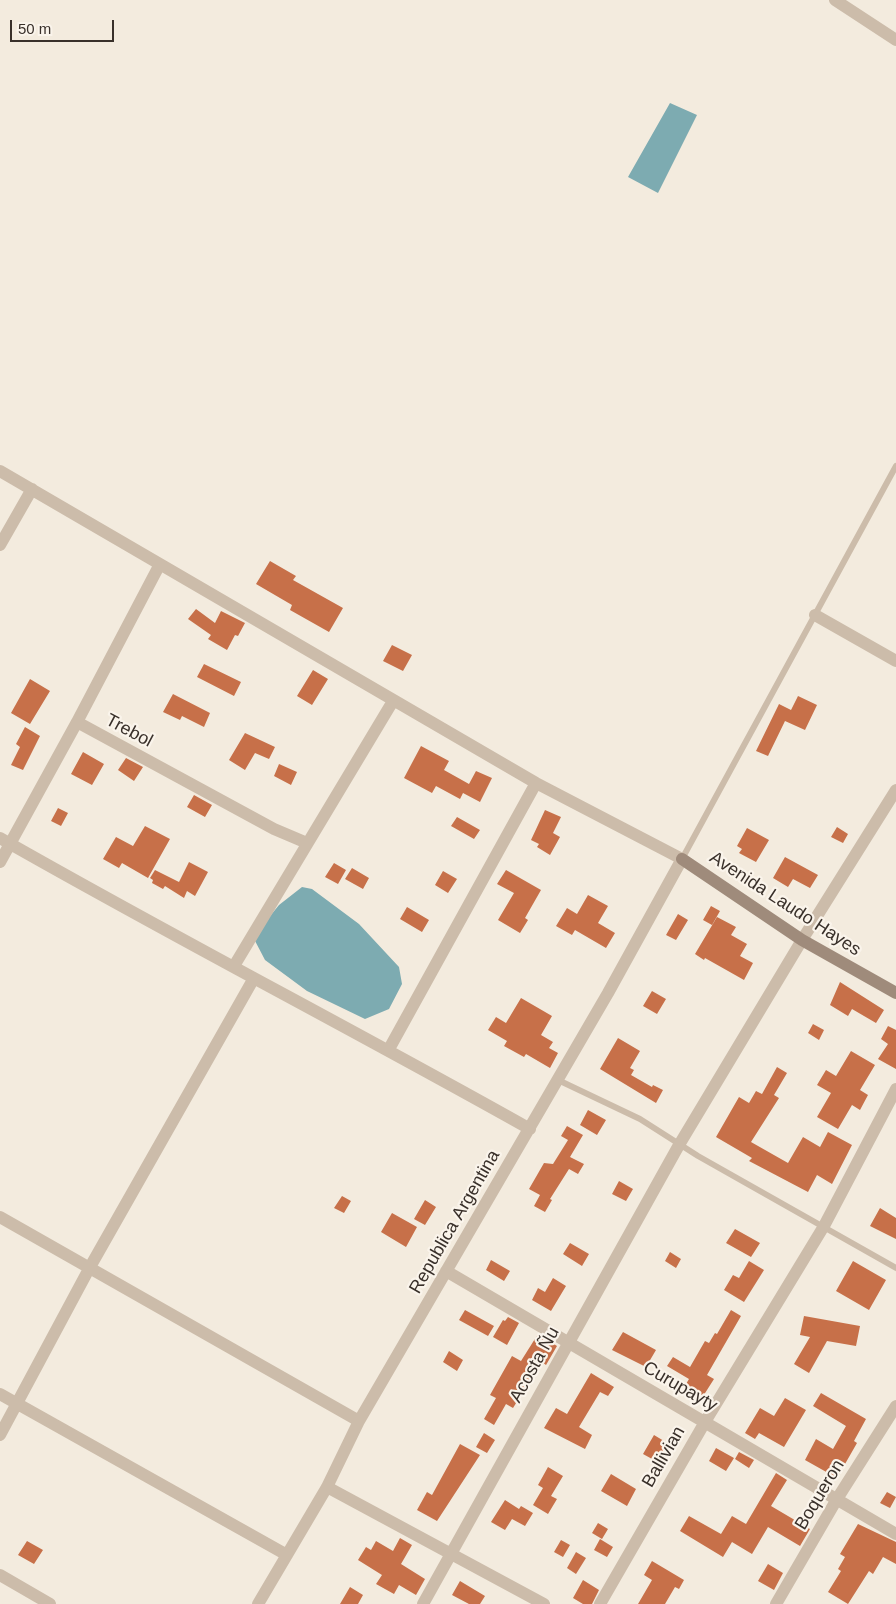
<!DOCTYPE html>
<meta charset="utf-8">
<style>
body{margin:0}
#map{position:relative;width:896px;height:1604px;overflow:hidden;background:#f3ebde;font-family:Helvetica,sans-serif}
canvas{display:block}
.scale{position:absolute;left:10px;top:20px;width:104px;height:22px;box-sizing:border-box;border:2px solid #39302a;border-top:0;padding-left:6px;font-size:15px;line-height:18px;white-space:nowrap;color:#39302a;-webkit-text-stroke:4px #faf4eb;paint-order:stroke}
</style>
<div id="map">
<canvas width="896" height="1604"></canvas>
<div class="scale">50 m</div>
</div>
<script>
const ctx = document.querySelector('canvas').getContext('2d');
ctx.lineJoin = 'round';
function paint(path, color) { ctx.fillStyle = color; ctx.fill(path, 'evenodd'); }
function trace(path, color, width, dash) { ctx.strokeStyle = color; ctx.lineWidth = width; ctx.lineCap = dash ? 'butt' : 'round'; ctx.setLineDash(dash || []); ctx.stroke(path); }
function drawText(font, color, halo, rows, align = 'center') {
  ctx.font = font + ' Helvetica,sans-serif'; ctx.lineWidth = 4.5; ctx.setLineDash([]); ctx.textBaseline = 'middle'; ctx.strokeStyle = halo; ctx.fillStyle = color; for (const [text, x, y, turn = 0] of rows) {
    ctx.save(); ctx.translate(x, y); ctx.rotate((+turn || 0) * Math.PI / 180); ctx.textAlign = isNaN(turn) ? turn : align; if (halo) ctx.strokeText(text, 0, 0); ctx.fillText(text, 0, 0); ctx.restore();
  }
}
const water = new Path2D(`
 M670,103L697,115L658,193L628,177Z
 M302,887L312,889L359,924L399,967L402,984L389,1009L365,1019L307,991L265,960L253,937L279,905Z`);
const building = new Path2D(`
 M270,561L296,576L293,580L343,608L329,632L290,610L292,605L256,584Z
 M196,609L215,623L221,611L245,623L238,636L235,635L227,650L208,639L211,635L188,619Z
 M392,645L412,655L403,671L383,661Z
 M204,664L241,682L234,696L197,677Z
 M313,670L328,679L312,705L297,696Z
 M30,679L50,691L30,724L11,713Z
 M173,694L210,713L204,727L182,716L180,720L163,712Z
 M798,696L817,705L805,730L785,721L768,756L756,751L779,704L791,710Z
 M25,727L40,736L23,770L11,765L20,747L16,744Z
 M245,733L275,747L269,759L255,753L245,770L229,760Z
 M421,746L449,761L444,770L469,784L476,771L492,778L480,802L463,793L460,799L436,786L432,793L404,778Z
 M83,752L104,764L92,785L71,774Z
 M126,758L143,767L134,781L118,770Z
 M279,764L297,772L291,785L274,776Z
 M194,795L212,805L205,817L187,807Z
 M58,808L68,813L61,826L51,821Z
 M545,810L561,817L553,833L560,837L550,855L537,847L539,844L531,840Z
 M457,817L480,830L474,839L451,826Z
 M145,826L170,839L148,878L122,863L119,868L103,859L116,837L133,846Z
 M837,827L848,834L843,843L831,837Z
 M747,828L769,840L756,862L739,853L742,849L737,846Z
 M785,857L818,875L810,888L793,879L788,887L773,878Z
 M189,862L208,872L195,896L187,891L184,898L165,886L163,889L152,883L153,880L150,878L155,870L179,882Z
 M334,863L346,870L338,884L325,877Z
 M352,868L369,878L363,889L345,879Z
 M506,870L541,890L525,918L528,920L520,933L498,920L514,893L497,884Z
 M443,871L457,879L448,893L435,885Z
 M588,895L608,906L598,923L615,933L606,948L575,930L572,935L556,926L567,908L577,914Z
 M711,906L720,911L712,925L703,920Z
 M407,907L429,920L422,932L400,919Z
 M678,914L688,920L676,940L666,935Z
 M717,917L736,927L731,935L747,944L740,956L753,963L744,980L705,958L704,960L695,954Z
 M840,982L884,1010L876,1023L852,1009L848,1016L830,1005Z
 M652,991L666,999L657,1014L643,1006Z
 M521,998L552,1016L541,1035L553,1042L549,1048L558,1053L550,1068L526,1054L524,1057L504,1046L507,1041L488,1030L496,1017L506,1023Z
 M813,1024L824,1030L819,1040L808,1033Z
 M888,1026L896,1030V1069L878,1059L888,1044L881,1039Z
 M618,1038L640,1051L630,1068L634,1070L631,1075L652,1087L653,1085L663,1090L656,1103L600,1069Z
 M851,1051L875,1065L860,1090L868,1095L860,1110L852,1105L838,1129L817,1117L831,1093L817,1085L826,1070L836,1076Z
 M777,1067L787,1073L774,1095L779,1098L751,1142L788,1163L803,1137L820,1147L828,1132L852,1145L832,1184L817,1175L808,1192L749,1161L752,1158L716,1137L739,1097L749,1103L756,1091L762,1094Z
 M588,1110L606,1120L597,1135L580,1125Z
 M567,1126L583,1135L570,1157L584,1164L578,1174L569,1169L550,1199L552,1200L545,1212L534,1206L540,1195L529,1189L544,1163L553,1164L568,1140L561,1136Z
 M619,1181L633,1189L626,1201L612,1194Z
 M342,1196L351,1201L344,1213L334,1208Z
 M425,1200L436,1207L425,1225L414,1219Z
 M880,1208L896,1218V1239L870,1226Z
 M392,1213L417,1227L406,1247L381,1232Z
 M735,1229L760,1243L751,1257L726,1243Z
 M570,1243L589,1254L582,1266L563,1254Z
 M670,1252L681,1259L676,1268L665,1261Z
 M491,1260L510,1271L504,1281L486,1270Z
 M749,1261L764,1270L744,1302L724,1290L733,1275L739,1278Z
 M853,1261L886,1280L869,1310L836,1291Z
 M553,1278L566,1286L551,1311L532,1300L538,1288L545,1292Z
 M465,1310L494,1326L488,1336L459,1320Z
 M731,1310L741,1316L707,1375L714,1379L700,1401L686,1393L690,1386L686,1384L689,1379L667,1366L673,1357L690,1367L705,1341L709,1343L715,1333L717,1334Z
 M804,1316L860,1326L856,1346L827,1341L809,1373L794,1364L810,1337L800,1335Z
 M508,1317L519,1323L507,1345L493,1337L503,1320L505,1321Z
 M623,1332L656,1350L646,1367L612,1350Z
 M538,1334L557,1346L546,1365L542,1362L513,1408L506,1404L494,1425L484,1419L496,1398L490,1395L512,1356L521,1361Z
 M449,1351L463,1360L457,1371L443,1362Z
 M591,1373L614,1387L608,1396L600,1392L579,1427L592,1435L585,1449L544,1428L556,1408L567,1414Z
 M821,1393L866,1419L854,1441L857,1443L837,1478L805,1460L816,1439L833,1449L846,1426L813,1406Z
 M785,1398L806,1410L784,1447L759,1433L755,1439L745,1433L760,1408L774,1416Z
 M484,1433L495,1440L487,1453L476,1447Z
 M654,1435L674,1447L663,1465L643,1454Z
 M460,1444L480,1455L437,1521L417,1510L427,1492L432,1495Z
 M716,1448L734,1458L726,1471L709,1461Z
 M739,1452L754,1460L749,1468L735,1459Z
 M548,1467L563,1476L551,1496L557,1499L548,1514L533,1505L543,1488L538,1485Z
 M776,1473L787,1480L771,1506L810,1529L800,1546L768,1527L752,1554L732,1542L723,1557L680,1531L689,1516L721,1534L732,1516L746,1524Z
 M611,1474L636,1489L627,1506L601,1491Z
 M887,1492L896,1497L890,1508L880,1503Z
 M505,1500L519,1509L521,1506L533,1513L525,1526L512,1519L505,1530L491,1522Z
 M598,1523L608,1529L602,1539L592,1533Z
 M858,1524L896,1542V1564L883,1557L873,1574L869,1571L848,1604L828,1592L841,1571L838,1569L845,1557L840,1554Z
 M400,1538L412,1545L401,1564L425,1579L416,1595L399,1585L394,1594L376,1584L382,1575L358,1560L366,1547L371,1550L376,1541L393,1551Z
 M600,1539L613,1547L607,1557L594,1550Z
 M561,1540L570,1545L563,1557L554,1552Z
 M27,1541L43,1550L34,1564L18,1555Z
 M576,1552L586,1558L576,1574L567,1568Z
 M652,1561L684,1580L679,1589L675,1587L665,1604H638L652,1580L644,1575Z
 M768,1564L783,1573L774,1590L758,1581Z
 M583,1580L599,1590L592,1604H583L573,1598Z
 M460,1581L485,1596L480,1604H469L452,1595Z
 M350,1587L363,1595L358,1604H340Z`);
const lane = new Path2D(`
 M682,859L896,466
 M558,1080L640,1119L698,1156L896,1268`);
const street = new Path2D(`
 M835,0L896,40
 M0,471L536,783L682,859L608,993L359,1421L327,1487L258,1604
 M0,545L32,489
 M815,615L896,661
 M77,722L160,564
 M0,838C175,938 354,1030 530,1129
 M0,862L77,722L274,829L307,843
 M234,966L393,701
 M389,1049L536,783
 M0,1217L359,1421
 M446,1271L896,1534
 M0,1394L287,1555
 M0,1435L90,1267L254,978
 M327,1487L544,1604
 M0,1575L50,1604
 M423,1604L679,1145L802,940L896,790
 M600,1604L705,1422L824,1226L896,1089
 M776,1604L837,1499L896,1406`);
const secondary = new Path2D(`
 M682,859L802,940L896,993`);
const streetNames = [
 ["Trebol",129,731,28],
 ["Avenida Laudo Hayes",785,904,33],
 ["Republica Argentina",455,1222,-60],
 ["Acosta Ñu",535,1365,-61],
 ["Curupayty",680,1387,30],
 ["Ballivian",664,1457,-60],
 ["Boqueron",820,1495,-59]
];
paint(water, '#7dabb1');
paint(building, '#c77049');
trace(lane, '#ccbcaa', 6);
trace(street, '#ccbcaa', 12);
trace(secondary, '#9f8b7b', 12);
drawText('18px', '#39302a', '#faf4eb', streetNames);
</script>
